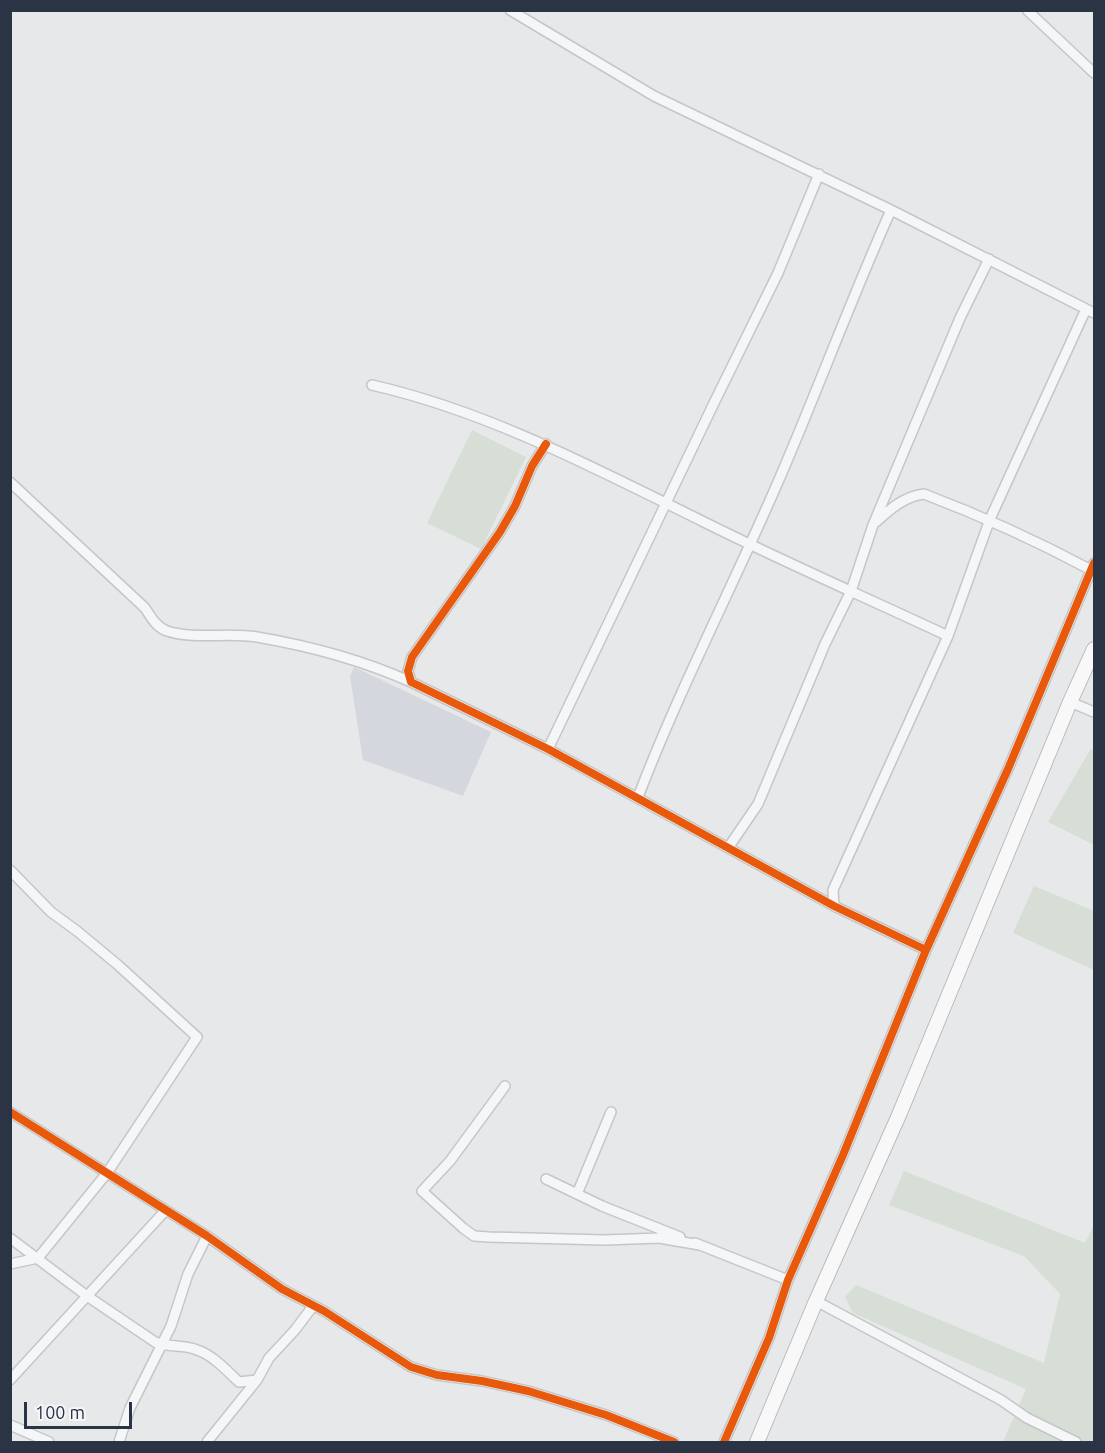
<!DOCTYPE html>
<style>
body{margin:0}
#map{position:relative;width:1105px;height:1453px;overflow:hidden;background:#e6e8ea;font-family:Ubuntu,sans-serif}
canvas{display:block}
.frame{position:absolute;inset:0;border:12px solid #2b3445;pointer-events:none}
.scale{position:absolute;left:24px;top:1402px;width:108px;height:27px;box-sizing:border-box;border:3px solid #2b3445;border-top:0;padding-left:8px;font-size:18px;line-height:21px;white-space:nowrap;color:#2b3445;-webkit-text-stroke:4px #f4f6f9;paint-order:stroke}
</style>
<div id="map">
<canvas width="1105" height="1453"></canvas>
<div class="frame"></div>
<div class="scale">100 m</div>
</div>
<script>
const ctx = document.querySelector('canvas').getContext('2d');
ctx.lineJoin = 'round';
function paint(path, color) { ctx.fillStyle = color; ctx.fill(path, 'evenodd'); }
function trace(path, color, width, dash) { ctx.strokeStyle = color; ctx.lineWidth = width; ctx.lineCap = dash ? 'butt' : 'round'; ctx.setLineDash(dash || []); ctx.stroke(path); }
const built = new Path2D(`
 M354,667L491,732L463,796L363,760L350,676Z`);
const green = new Path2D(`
 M472,430L526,457L481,549L427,523Z
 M1094,749V845L1048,822L1090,750Z
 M1034,886L1094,911V970L1013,933Z
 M904,1171L1085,1243L1094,1225V1442H1003L1026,1389L853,1313L845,1297L856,1285L1044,1363L1060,1294L1024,1256L889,1205Z`);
const minor = new Path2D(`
 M510,10L654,96L891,210L1094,313
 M1028,11L1094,73
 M372,385C490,412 596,469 704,522C784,562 867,598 948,636
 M546,444L532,466L515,506L500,532L412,657L408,671L411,682L548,749L834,906L926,950
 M10,482L145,608C151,617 156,627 167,631C195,640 228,632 257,637C310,646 362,660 411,682
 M876,522C890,509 905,496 924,494C982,516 1037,541 1091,570
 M1070,702L1094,712
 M548,749L713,405L778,273L819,174
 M638,797C679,690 732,588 778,482C817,392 851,299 891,210
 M728,848L758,804L825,644L851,591L873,525L960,318L989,259
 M10,870L51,912L77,931L118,965L197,1037L107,1173L38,1258L10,1264
 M834,906L833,890L948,636L990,519L1086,309
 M505,1086L450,1161L422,1191L463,1228L474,1236L489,1237L605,1240L659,1238L700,1245
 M10,1112L207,1236L282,1289L324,1311L411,1367L437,1375L482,1381L528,1391L606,1415L674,1442
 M546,1179L602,1206L680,1237
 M577,1194L611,1112
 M10,1238L87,1296L155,1342C169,1348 184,1344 197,1350C213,1355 227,1371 239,1382L257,1380
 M695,1243L788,1280
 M816,1301L1001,1400L1027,1418L1076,1442
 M10,1380L165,1211
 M10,1425L49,1442
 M119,1442L130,1408L171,1326L188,1274L207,1236
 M207,1442L257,1380L269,1358L295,1330L313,1306
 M724,1442L769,1338L788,1280L843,1155L926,950L1008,769L1094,563`);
const highway = new Path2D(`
 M757,1442L816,1301L899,1115L1070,702L1094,649`);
const cycleway = new Path2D(`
 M546,444L532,466L515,506L500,532L412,657L408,671L411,682L548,749L834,906L926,950
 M10,1112L207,1236L282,1289L324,1311L411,1367L437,1375L482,1381L528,1391L606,1415L674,1442
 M724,1442L769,1338L788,1280L843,1155L926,950L1008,769L1094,563`);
paint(built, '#d4d7dd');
paint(green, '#d6ded6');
trace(minor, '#c4c6c8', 12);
trace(highway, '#b8bbbf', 16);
trace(minor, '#f5f6f7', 9);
trace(highway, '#f8f8f8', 14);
trace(cycleway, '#e8590c', 8);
</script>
